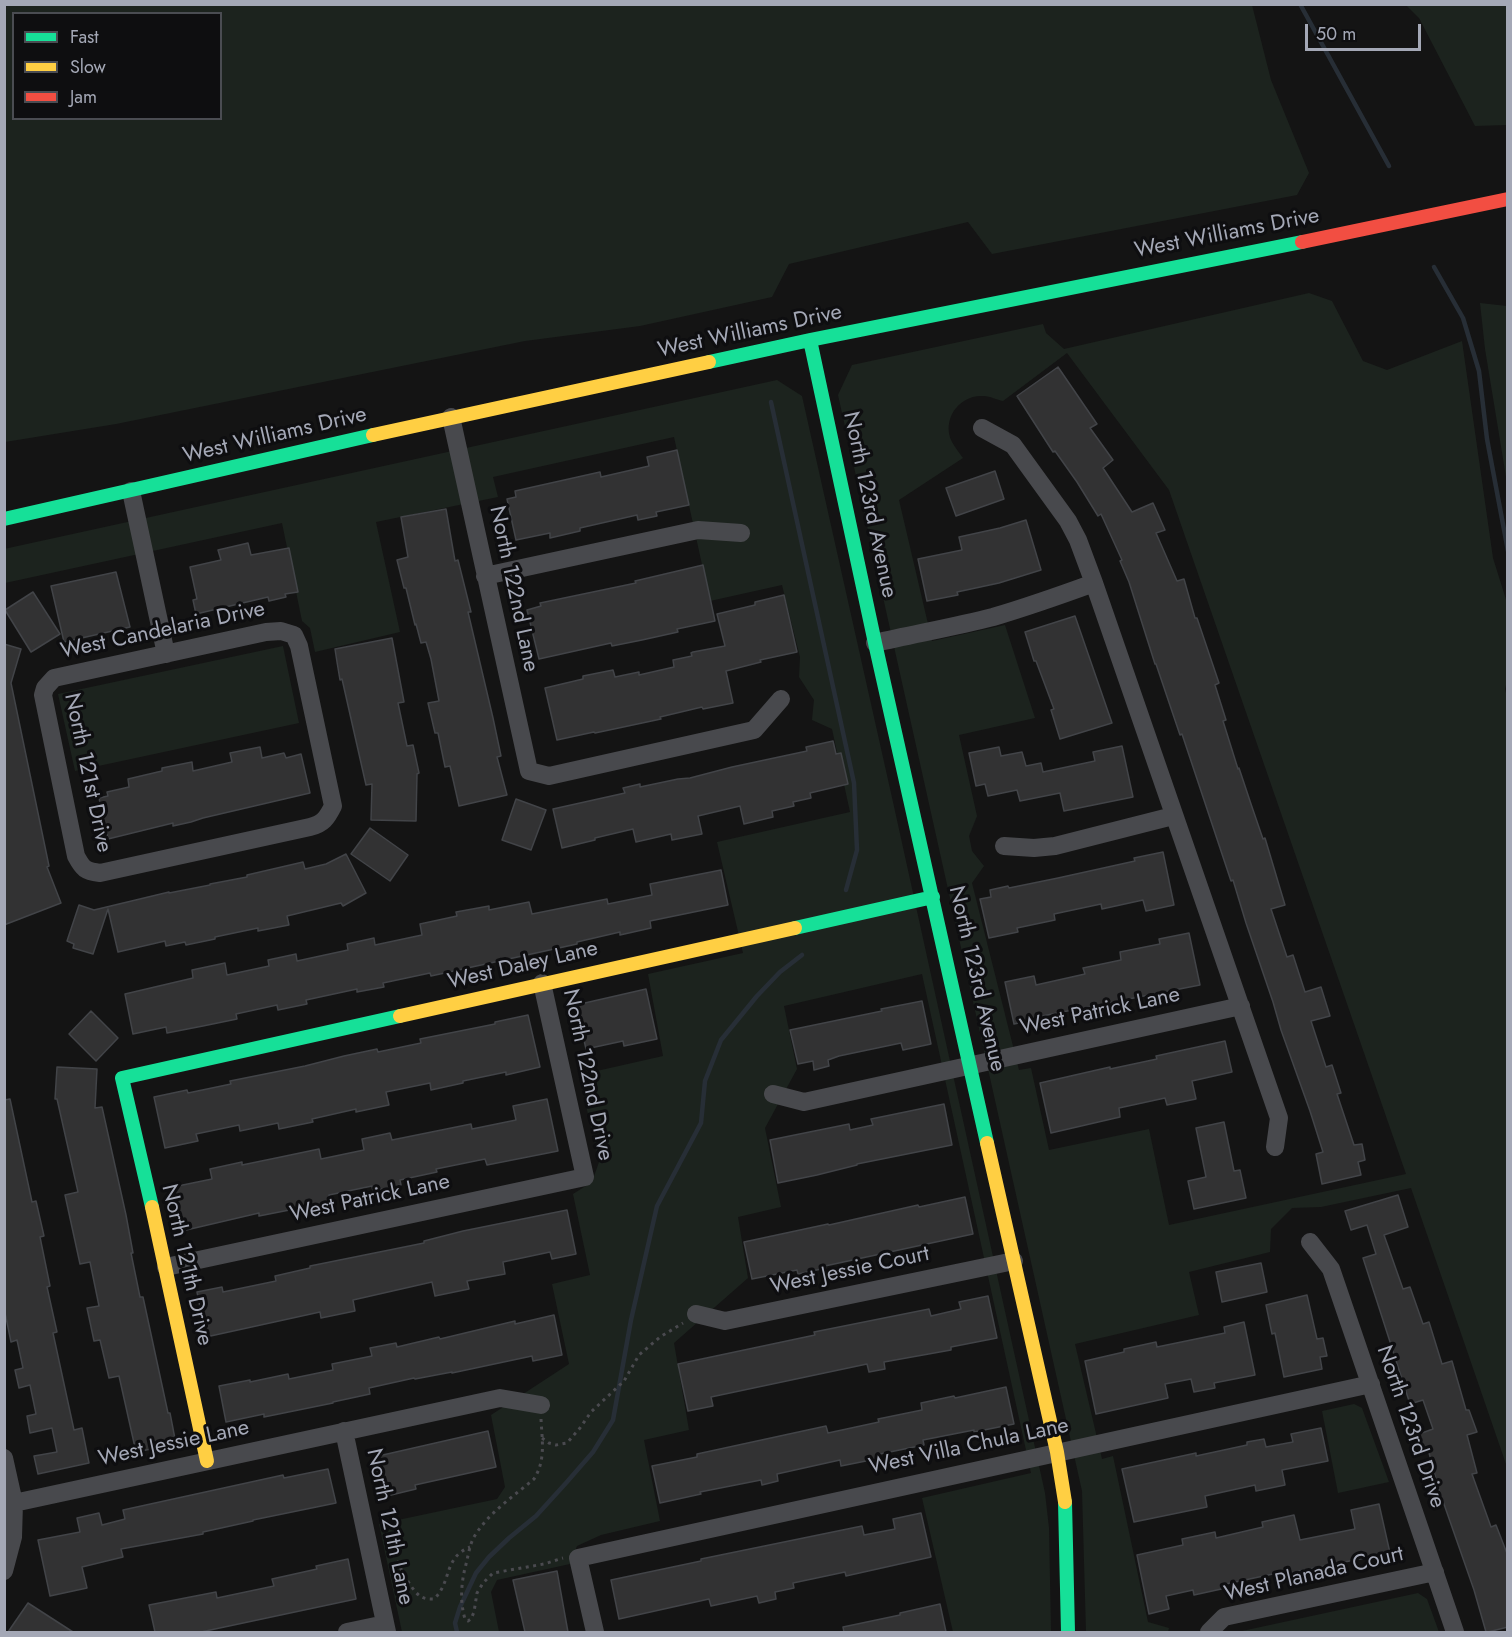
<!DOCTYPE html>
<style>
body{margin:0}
#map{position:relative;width:1512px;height:1637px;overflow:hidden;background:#141414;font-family:Jost,sans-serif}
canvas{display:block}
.frame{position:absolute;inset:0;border:6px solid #a4a8b6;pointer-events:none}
.legend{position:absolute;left:12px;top:12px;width:210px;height:108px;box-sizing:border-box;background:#0e0e10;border:2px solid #4a4c52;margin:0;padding:8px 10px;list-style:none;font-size:18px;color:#a4a8b6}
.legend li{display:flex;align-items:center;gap:12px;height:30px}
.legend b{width:30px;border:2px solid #4a4c52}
.scale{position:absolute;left:1305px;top:24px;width:116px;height:27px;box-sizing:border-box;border:3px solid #a4a8b6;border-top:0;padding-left:8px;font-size:18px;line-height:21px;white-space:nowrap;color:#a4a8b6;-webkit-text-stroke:4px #0e0e10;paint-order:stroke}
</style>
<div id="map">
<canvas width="1512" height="1637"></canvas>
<div class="frame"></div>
<ul class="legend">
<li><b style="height:8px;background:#16e098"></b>Fast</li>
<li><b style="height:8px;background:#ffcf43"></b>Slow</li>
<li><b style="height:8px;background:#f24e42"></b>Jam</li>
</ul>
<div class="scale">50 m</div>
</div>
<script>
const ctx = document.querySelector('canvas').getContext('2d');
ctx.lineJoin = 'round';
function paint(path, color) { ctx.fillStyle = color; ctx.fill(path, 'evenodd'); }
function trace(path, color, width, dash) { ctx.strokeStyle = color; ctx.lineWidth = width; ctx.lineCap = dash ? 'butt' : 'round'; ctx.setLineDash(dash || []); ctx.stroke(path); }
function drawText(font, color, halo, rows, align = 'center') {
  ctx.font = font + ' Jost,sans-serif'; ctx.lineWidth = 6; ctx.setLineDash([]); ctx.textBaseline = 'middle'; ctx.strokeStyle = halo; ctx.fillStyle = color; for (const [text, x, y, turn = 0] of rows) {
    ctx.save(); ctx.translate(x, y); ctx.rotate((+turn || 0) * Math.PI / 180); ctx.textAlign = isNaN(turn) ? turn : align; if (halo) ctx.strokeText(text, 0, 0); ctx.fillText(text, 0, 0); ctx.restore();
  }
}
const green = new Path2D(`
 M5,4L1252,5L1271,80L1309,173L1297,195L992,254L968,222L789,264L772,297L640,326L525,341L116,424L5,442ZM14,14H220V118H14Z
 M1406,5H1507V125L1475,126L1419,18Z
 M1309,293L1332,301L1363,361L1387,370L1462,341L1493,558L1508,606V677L1505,689L1508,701L1507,1467L1411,1188L1321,1207L1292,1208L1271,1229L1270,1252L1189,1272L1199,1315L1075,1344L1102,1459L1113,1456L1148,1622L1169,1628L1168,1632H1086L1082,1491L838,395L852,365L1043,324L1046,333L1064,349ZM1067,353L1169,490L1406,1174L1169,1225L1149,1129L1049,1150L1031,1068L1019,1070L972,883L984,866L972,851L969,836L977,816L959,735L1035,718L1005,625L932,641L899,500L963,458C959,453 955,447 952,442C941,420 959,394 984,396C990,396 997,400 1003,401Z
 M1480,303L1507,306V483L1485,349Z
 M777,380L802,396L893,802L1045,1493L1049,1528L1051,1632H953L922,1498L1031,1473L922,974L784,1006L797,1069L765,1128L781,1207L738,1217L748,1278L674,1343L689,1430L644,1440L660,1521L601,1535L577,1546L570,1564L497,1580L491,1592L499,1632H402L379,1524L497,1499L505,1487L491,1415L569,1364L552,1284L590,1275L573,1194L592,1182L599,1162L579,1075L663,1056L648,974L743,953L717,842L850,812L832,729L812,720L814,700L799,677L800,657L782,585L710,601L674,437L493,477L498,497L376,522L400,632L315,652L310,628L302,621L282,523L5,583L4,549Z
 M283,646L299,723L75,771L58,694Z
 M1354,1404L1362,1408L1389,1482L1338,1493L1322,1411Z
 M1418,1593L1427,1599L1439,1632H1241L1242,1631Z`);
const stream = new Path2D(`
 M1300,4L1389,166
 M1434,267L1463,318L1479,371L1487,439L1508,551
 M771,402L854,783L857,850L846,890
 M457,1632L455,1623L460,1607L476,1573L489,1557L509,1538L536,1516L566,1483L593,1452L613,1420L631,1320L657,1206L701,1123L705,1081L721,1040L757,996L780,972L802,955`);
const building = new Path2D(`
 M1058,367L1097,424L1090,428L1113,460L1103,468L1132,512L1153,503L1165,530L1156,533L1177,581L1184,579L1195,618H1197L1219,683L1215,685L1226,720L1223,721L1238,769L1239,768L1251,804L1263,839L1265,838L1285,905L1271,909L1287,957L1293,955L1305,992L1321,987L1330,1016L1311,1021L1326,1067L1332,1065L1341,1093L1337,1094L1354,1145L1362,1144L1365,1160L1358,1162L1361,1175L1322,1184L1316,1154L1323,1152L1310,1111L1281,1030L1273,1002L1246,923L1233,880L1231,881L1182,734L1180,735L1156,664H1155L1129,582L1120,561L1122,560L1101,514L1098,516L1077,482L1055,451L1053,452L1017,396Z
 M677,450L689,505L656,512L657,516L638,520L637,515L580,528V531L550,538V533L516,540L507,499L516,497L515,491L600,472L601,477L649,466L647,457Z
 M995,471L1004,499L956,516L946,488Z
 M446,509L455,561L458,560L471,612H468L493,718L501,756L497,757L507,795L459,806L450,766L445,767L438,733H435L428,703L439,701L431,659L426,642L421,643L416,624L415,625L406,588H404L397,560L408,557L401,517Z
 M1026,520L1041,570L999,583L957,592L958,595L927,601L918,559L962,550L959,537L1000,528Z
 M248,543L251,555L289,548L298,592L285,594L286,597L269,601L268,597L196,614L193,600L197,599L190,567L221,560L218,550Z
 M703,565L715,621L677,629L678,632L642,640L612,646L611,643L539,659L527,610L541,606L540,603L636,583L635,581Z
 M116,572L130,627L64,642L51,586Z
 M33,592L60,634L31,652L5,610Z
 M784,595L797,652L760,660L761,662L726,671L733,703L703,709L702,707L660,717L661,719L614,729L595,733L594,732L557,740L545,688L583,679V676L613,670L615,677L639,672V675L674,667L673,660L692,656L691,653L693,652L725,646L717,614L755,605V602Z
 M1075,616L1112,723L1060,739L1051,710L1054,709L1036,661H1034L1025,632Z
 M392,638L404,702L398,703L407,746L413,745L419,773L417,774L416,821L371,820L372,784L366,785L342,679L340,680L337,662L335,649Z
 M4,644L21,649L11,683L49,866L47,867L61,903L4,925Z
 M833,741L836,754L841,753L848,784L810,793L811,798L793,802L794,806L772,811L773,817L744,824L740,806L698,816L702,834L672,840L671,834L636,842L633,829L595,838V840L562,848L553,809L625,793L623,788L640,784V787L678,779L690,778L732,767L807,751L806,747Z
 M1122,746L1133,797L1064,811L1060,793L1020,801L1017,790L988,796L985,784L976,786L969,753L999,747L1001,756L1022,752L1026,766L1041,763L1043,772L1095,761L1093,752Z
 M260,747L262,758L284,753L286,758L301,754L310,793L203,818L191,822L173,826V823L108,839L99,798L108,796L107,792L129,787L128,779L162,771V768L192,762L193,771L232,762L230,753Z
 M516,799L546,810L531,850L502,840Z
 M370,828L408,855L390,881L351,854Z
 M1163,852L1174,905L1146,911L1143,900L1102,909L1101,904L1054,914L1055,920L1017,928L1018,932L989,938L980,899L991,897L990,890L1008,886L1009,888L1058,878L1135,861L1134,858Z
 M346,854L366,893L343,906L341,903L287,916L289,925L258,931V928L215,937V939L186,945L185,942L166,946L165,941L118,952L108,909L93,954L73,948L74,944L67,941L79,905L94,910L169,892V893L210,885V884L247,877V875L303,862L305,869L326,864Z
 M721,870L728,905L650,921L651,928L620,935V932L577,942V944L431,976L430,973L383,983L384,987L357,992V989L306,1000L307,1004L278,1010L277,1005L236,1014L237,1019L203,1026L167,1033L166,1027L133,1034L125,994L193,978L192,970L225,963L227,975L269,966L268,960L296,954L297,961L348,950L347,944L374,938L375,945L422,935L420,924L457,916L456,912L489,906V910L529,902L532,914L607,899L608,904L652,895L650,884Z
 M1189,933L1200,985L1042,1016L1043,1018L1014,1024L1005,982L1034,976L1036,985L1085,974L1083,968L1121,960L1120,952L1160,944L1159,939Z
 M646,989L657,1039L624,1046L623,1041L586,1049L576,1005Z
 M922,1001L931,1044L903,1050L901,1043L839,1056L828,1060L829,1066L814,1070L813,1061L798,1064L790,1030L882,1011L881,1009Z
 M91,1011L118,1038L96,1061L69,1034Z
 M528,1015L540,1067L506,1075V1072L463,1081V1083L431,1090L430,1083L386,1092L389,1105L356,1112V1109L312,1119L313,1122L279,1129L278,1123L240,1131L239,1125L196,1134L198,1141L165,1148L154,1097L187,1090L188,1093L231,1084L230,1081L305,1066L344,1056L377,1049L378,1052L421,1043L420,1039L495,1024V1022Z
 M1225,1041L1232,1072L1192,1081L1196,1099L1167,1105L1165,1098L1119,1108L1120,1117L1051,1133L1040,1083L1110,1067V1069L1157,1059L1156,1056Z
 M57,1067L97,1069L95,1108L102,1107L126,1215L133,1253H131L140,1297H143L168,1413H170L176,1444L136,1452L119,1376L109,1378L100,1340L94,1341L87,1308L99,1306L90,1262L80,1264L65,1195L78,1192L57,1099H55Z
 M10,1099L32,1202L36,1201L44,1236L40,1237L50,1286L47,1287L57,1332L53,1333L74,1430L82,1428L89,1463L38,1474L34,1456L57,1452L52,1428L30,1433L27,1416L36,1414L30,1385L19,1388L15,1370L23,1368L17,1340L11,1342L4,1308V1100Z
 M547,1099L558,1151L487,1165L485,1159L436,1169L437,1172L400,1180L401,1185L373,1191L372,1186L329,1195L330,1202L259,1216V1213L182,1231L173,1187L212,1179L210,1169L242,1162V1165L276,1158L319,1149L321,1159L364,1150L362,1139L390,1133L392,1140L471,1124L472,1129L516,1120L513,1106Z
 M944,1104L952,1145L857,1164V1165L817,1175L778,1183L770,1140L849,1124L850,1130L873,1125L871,1119Z
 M1224,1122L1234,1171L1240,1170L1246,1198L1194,1209L1188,1181L1206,1177L1196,1128Z
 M1398,1195L1408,1227L1384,1235L1403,1289L1410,1287L1423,1324L1429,1322L1442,1364L1452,1361L1466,1410H1469L1477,1432L1467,1435L1477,1473L1472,1474L1491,1527L1496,1525L1508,1556V1627L1488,1632H1486L1474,1590L1438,1487L1428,1449L1425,1450L1419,1434L1433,1429L1423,1400L1410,1404L1363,1258L1376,1254L1367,1225L1351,1230L1345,1211Z
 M965,1197L973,1234L825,1266L826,1268L798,1274L797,1270L752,1279L744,1242L828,1224L829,1225L918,1205L919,1207Z
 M567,1210L576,1254L552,1259L550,1252L503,1262L505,1274L467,1281L469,1289L435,1296L432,1282L353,1300L355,1311L321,1318L320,1312L206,1337L197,1292L222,1287L223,1292L276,1281L275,1276L310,1268V1266L424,1243V1241L463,1231Z
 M1261,1263L1267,1292L1222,1302L1216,1272Z
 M1307,1295L1317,1339L1323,1338L1327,1356L1320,1357L1322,1369L1284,1377L1275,1333L1272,1334L1266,1305Z
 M988,1296L997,1338L951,1347V1350L884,1362L885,1369L869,1372L867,1364L711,1397L713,1406L688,1411L678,1364L815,1335L814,1332L929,1309L931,1316L961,1309L959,1302Z
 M554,1315L562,1355L533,1361L532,1356L452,1373V1372L415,1379L414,1378L369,1388L370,1394L333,1402V1403L264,1417V1414L226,1422L219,1386L250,1380V1382L288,1374L289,1379L333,1370L332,1364L372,1356L370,1348L396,1343L397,1347L439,1337L440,1339L515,1321V1324Z
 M1244,1322L1255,1375L1214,1383L1215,1388L1194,1392L1191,1379L1165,1384L1168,1398L1096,1414L1085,1361L1124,1352V1349L1156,1342L1157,1347L1225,1333L1224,1327Z
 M1006,1387L1014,1424L974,1432V1430L923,1440L924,1445L880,1454L881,1458L841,1466L840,1460L777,1474L778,1481L762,1485L761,1480L700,1492L701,1494L660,1503L652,1466L697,1457V1454L826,1426L828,1433L879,1422L878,1419L922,1410L921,1403L954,1396L955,1398Z
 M1321,1428L1328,1461L1282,1470L1285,1485L1256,1491L1255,1485L1205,1496L1207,1507L1134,1522L1122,1469L1196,1453V1456L1247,1445V1442L1264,1439L1266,1447L1293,1442L1291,1434Z
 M488,1431L496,1467L415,1485L416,1489L383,1497L374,1457Z
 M328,1469L336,1503L253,1520V1521L203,1532V1534L121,1549L123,1557L82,1567L87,1588L50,1596L38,1540L80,1532L77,1518L99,1513L102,1525L125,1519L123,1510L283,1475L284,1478Z
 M1379,1504L1390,1553L1274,1576L1273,1574L1226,1584V1588L1194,1595L1193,1590L1166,1596L1169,1609L1149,1614L1137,1555L1183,1545L1182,1539L1215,1532L1216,1538L1263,1527L1262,1522L1294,1515L1300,1540L1355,1529L1351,1510Z
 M921,1513L931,1557L846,1576L845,1572L793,1583L794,1588L775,1592L776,1599L759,1603L757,1596L711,1606L709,1599L619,1619L611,1580L701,1561V1559L862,1526L864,1535L895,1529L893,1519Z
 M348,1559L356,1599L201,1632H155L149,1605L216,1592L217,1598L274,1586L272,1579L317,1569L316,1566Z
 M557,1571L568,1632H525L513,1580Z
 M28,1603L73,1632H8Z
 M940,1604L946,1632H844L843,1627L900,1615V1613Z`);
const path = new Path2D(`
 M541,1419C542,1440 546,1460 534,1479C514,1496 488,1513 474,1537C469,1546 468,1558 465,1568C461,1585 460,1602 465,1619L468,1621L471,1619L474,1612L477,1593L483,1583L493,1573L544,1564L563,1558
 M542,1438L549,1443L556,1445L567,1443L580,1428L591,1412L624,1381L639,1355L660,1337L683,1323
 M384,1534C391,1548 408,1588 420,1596C424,1599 429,1599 434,1599C452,1582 443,1558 470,1547`);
const street = new Path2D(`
 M451,417L529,771L549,776L754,730L781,699
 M982,428L1013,445L1068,521L1078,540L1094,583L1279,1118L1275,1147
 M131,491L166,654
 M485,576L698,530L741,533
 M281,631L294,635L299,646L333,806C327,818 323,824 310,827L100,873C85,871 83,869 76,856L43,695L45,688L54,678L266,632Z
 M875,643C914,634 954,627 993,617C1027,607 1061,595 1094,583
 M1004,846L1034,848L1055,846L1173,816
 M773,1094L804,1102L1241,1006
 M1310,1242L1331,1269L1455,1632
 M166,1267L585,1177L542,983
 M696,1314L725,1321L1014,1261
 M344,1431L387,1632
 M4,1458L14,1503L13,1537L4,1571
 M14,1503L500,1398L541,1405
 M347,1632L385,1624
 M595,1632L578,1558L1371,1384
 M1209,1632L1224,1617L1435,1572`);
const fast = new Path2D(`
 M810,340L875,643L987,1143
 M709,362L810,340L1302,242
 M4,519L373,435
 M795,928L933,897
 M152,1207L122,1078L400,1016
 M1065,1502L1068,1632`);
const slow = new Path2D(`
 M373,435L709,362
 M400,1016L795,928
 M987,1143L1057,1452L1065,1502
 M152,1207L207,1461`);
const jam = new Path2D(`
 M1302,242L1508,199`);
const streetNames = [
 ["West Williams Drive",1227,234,-11],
 ["West Williams Drive",750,332,-12],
 ["West Williams Drive",275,436,-13],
 ["North 123rd Avenue",869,505,78],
 ["North 122nd Lane",513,589,78],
 ["West Candelaria Drive",163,631,-12],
 ["North 121st Drive",87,773,78],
 ["West Daley Lane",523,966,-13],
 ["North 123rd Avenue",976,979,77],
 ["West Patrick Lane",1100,1012,-12],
 ["North 122nd Drive",587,1075,78],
 ["West Patrick Lane",370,1199,-12],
 ["North 121th Drive",186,1265,77],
 ["West Jessie Court",850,1271,-12],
 ["North 123rd Drive",1410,1427,71],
 ["West Jessie Lane",174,1444,-12],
 ["West Villa Chula Lane",969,1447,-12],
 ["North 121th Lane",389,1527,78],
 ["West Planada Court",1314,1575,-13]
];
paint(green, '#1c231e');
trace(stream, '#272e36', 4.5);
paint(building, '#323233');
trace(building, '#424448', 1.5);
trace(path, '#4a4a4f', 3, [3, 4.5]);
trace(street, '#48494d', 18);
trace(fast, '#16e098', 14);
trace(slow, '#ffcf43', 14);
trace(jam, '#f24e42', 14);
drawText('22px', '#a4a8b6', '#0e0e10', streetNames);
</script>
